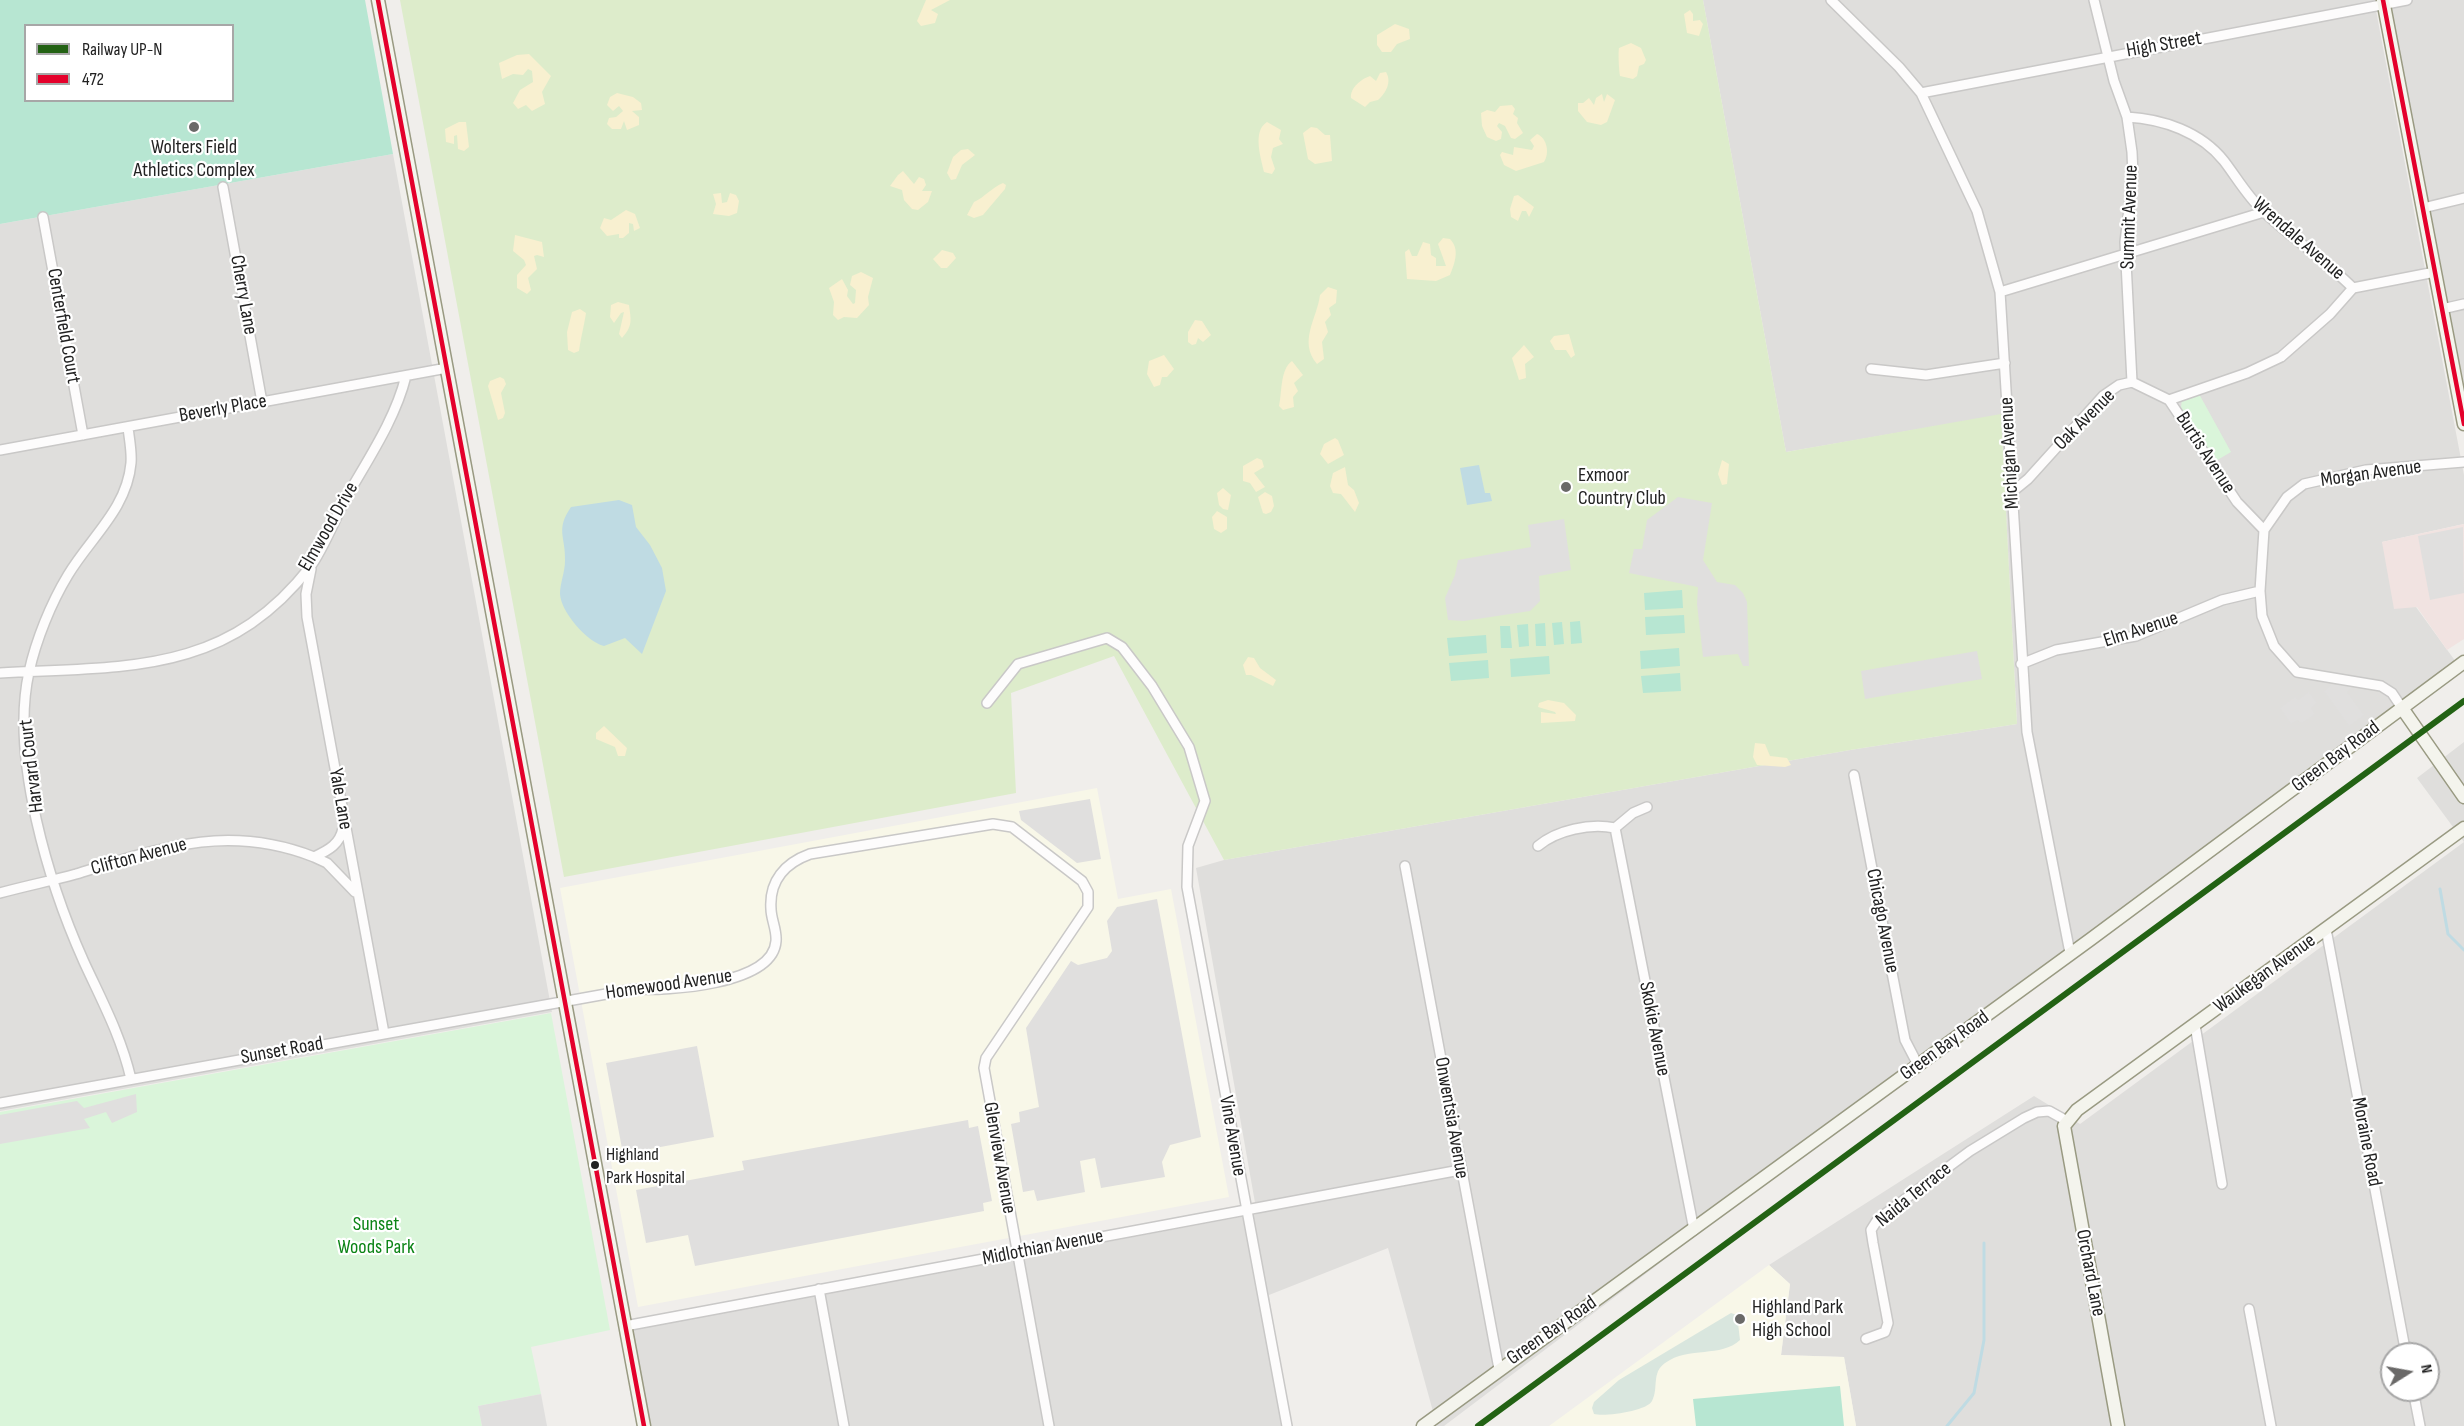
<!DOCTYPE html>
<style>
body{margin:0}
#map{position:relative;width:2464px;height:1426px;overflow:hidden;background:#f0eeeb;font-family:"Sofia Sans Condensed",sans-serif}
canvas{display:block}
.legend{position:absolute;left:24px;top:24px;width:210px;height:78px;box-sizing:border-box;background:#fff;border:2px solid #a7a7a7;margin:0;padding:8px 10px;list-style:none;font-size:18px;color:#222}
.legend li{display:flex;align-items:center;gap:12px;height:30px}
.legend b{width:30px;border:2px solid #a7a7a7}
.north{position:absolute;left:2380px;top:1342px;width:60px;height:60px;box-sizing:border-box;background:#fff;border:2px solid #a7a7a7;border-radius:50%;rotate:79deg;font-size:16px;font-weight:700;line-height:24px;text-align:center;color:#222}
.north::after{content:'';display:block;margin:auto;width:21px;height:27px;background:#6a6968;clip-path:polygon(50% 0,100% 100%,50% 72%,0 100%)}
</style>
<div id="map">
<canvas width="2464" height="1426"></canvas>
<ul class="legend">
<li><b style="height:8px;background:#236214"></b>Railway UP-N</li>
<li><b style="height:8px;background:#e4002b"></b>472</li>
</ul>
<div class="north">N</div>
</div>
<script>
const ctx = document.querySelector('canvas').getContext('2d');
ctx.lineJoin = 'round';
function paint(path, color) { ctx.fillStyle = color; ctx.fill(path, 'evenodd'); }
function trace(path, color, width, dash) { ctx.strokeStyle = color; ctx.lineWidth = width; ctx.lineCap = dash ? 'butt' : 'round'; ctx.setLineDash(dash || []); ctx.stroke(path); }
function drawText(font, color, halo, rows, align = 'center') {
  ctx.font = font + ' "Sofia Sans Condensed",sans-serif'; ctx.lineWidth = 4.5; ctx.setLineDash([]); ctx.textBaseline = 'middle'; ctx.strokeStyle = halo; ctx.fillStyle = color; for (const [text, x, y, turn = 0] of rows) {
    ctx.save(); ctx.translate(x, y); ctx.rotate((+turn || 0) * Math.PI / 180); ctx.textAlign = isNaN(turn) ? turn : align; if (halo) ctx.strokeText(text, 0, 0); ctx.fillText(text, 0, 0); ctx.restore();
  }
}
const residential = new Path2D(`
 M1703,0H2374L2464,475V524L2382,542L2416,607L2456,662L1444,1426H1437L1388,1248L1269,1295L1286,1426H651L633,1330L1257,1214L1196,868L1224,860L1850,750L2017,724L2001,415L1786,452Z
 M2390,0H2464V385Z
 M393,154L552,1012L0,1111V224Z
 M2464,742V1426H1856L1844,1357L1781,1355L1790,1284L1769,1265L2034,1096L2080,1124L2464,842L2417,778ZM2392,1354H2428V1390H2392Z`);
const commercial = new Path2D(`
 M2464,524V639L2447,650L2417,607L2394,609L2382,542Z`);
const education = new Path2D(`
 M1097,788L1118,899L1171,889L1229,1197L638,1307L560,888Z
 M1769,1265L1790,1284L1781,1355L1844,1357L1856,1426H1549Z`);
const grass = new Path2D(`
 M400,0H1703L1786,452L2001,414L2017,724L1850,750L1224,860L1114,656L1011,693L1016,793L564,877Z`);
const wetland = new Path2D(`
 M1731,1313L1737,1315L1740,1340C1721,1358 1689,1346 1665,1363C1651,1373 1659,1388 1652,1401C1647,1411 1605,1417 1594,1414L1592,1408L1594,1402L1619,1380Z`);
const sand = new Path2D(`
 M926,0H950L931,10L938,14L935,23L921,26L917,21Z
 M1690,10L1693,14V21L1700,20L1703,24L1699,36L1687,33L1684,14Z
 M1395,24L1409,29L1410,39L1397,44L1391,52H1382L1377,45V35Z
 M1631,43L1641,48L1646,60L1644,64L1639,66L1637,76L1633,79L1620,76C1619,71 1618,53 1619,48Z
 M529,54L551,76L542,92L545,104L532,111L526,105L518,109L513,103L520,90L533,82L532,71L528,69L523,75L513,74L502,79L499,63L517,55Z
 M1386,72C1392,82 1386,93 1378,100L1370,102L1365,107L1351,98C1350,88 1361,79 1370,76L1376,81L1380,73Z
 M617,93L633,97L641,103L642,110L632,111L639,117V125L627,130L624,121L621,129H612L607,124L609,118L616,117L623,111L619,106L613,111L607,105L610,97Z
 M1602,94L1604,102L1607,94L1615,100L1607,122L1601,125L1587,122L1578,111V103H1583L1589,98L1594,105L1596,98Z
 M1512,105L1515,109L1513,114L1518,118L1517,123L1523,133L1515,139L1511,138L1505,126L1499,123L1497,126L1502,132L1501,139L1496,141L1487,137L1482,126L1481,113L1487,110L1495,112L1500,106Z
 M459,122H466L469,147L464,151L458,149L457,135L454,136V144L446,142L445,129Z
 M1267,122L1281,130L1279,139L1283,144L1273,148L1271,157L1275,169L1272,174L1264,172C1261,158 1252,131 1267,122Z
 M1311,127L1317,128L1325,135H1330L1332,161L1315,164L1308,159L1303,133Z
 M1537,134C1547,138 1550,153 1544,162L1516,171L1504,165L1500,155L1502,152L1513,155L1514,147L1532,150L1534,146L1530,140Z
 M968,149L975,155L962,165L956,179L951,180L947,173L953,157L961,150Z
 M903,171L914,184L919,177L924,179L926,185L922,191H932L928,202L918,210L912,209L904,200L902,190L890,186L898,175Z
 M1003,183L1006,185L1005,189L983,215L974,218L967,215L974,202C985,197 991,188 1003,183Z
 M721,193L722,203L727,202L730,193L736,195L739,201L737,213L729,216L713,214L716,204L713,194Z
 M1518,195L1534,207L1529,217L1526,211H1522L1518,221L1511,217L1510,209L1514,196Z
 M626,210L635,214L640,228L634,231L633,224L629,223V233L623,238H619V234L607,236L600,228L604,218L611,220Z
 M515,235L542,242L544,257L537,255L534,256L537,269L528,278L531,290L527,294L517,288V275L526,265L524,260L513,251Z
 M1443,238L1450,239C1460,249 1455,263 1450,275L1436,281L1407,279L1405,252L1409,249L1412,256H1417L1423,242L1430,244L1431,255L1436,258V266H1446L1438,244Z
 M942,250L953,253L956,258L947,268H941L933,259Z
 M861,272L873,278L868,297L869,305L857,318L844,317L838,320L833,315L834,302L829,288L842,279L848,290L847,296L853,304L855,303L856,290L850,285L852,276Z
 M1328,287L1337,290L1336,303L1329,308L1331,315L1325,322L1328,332L1322,342L1324,359L1317,364C1298,341 1317,319 1320,295Z
 M618,302L629,305C631,320 633,326 622,338L619,334L624,312L621,313L614,323L610,317L611,305Z
 M580,309L586,313C584,326 581,337 579,351L574,353L568,350L567,332L572,312Z
 M1195,320L1202,321L1211,335L1203,342L1198,338L1196,344L1192,345L1188,342V332Z
 M1569,334L1575,355L1571,358L1566,350H1555L1550,341L1554,336Z
 M1524,345L1534,357L1525,364L1526,378L1519,380L1512,358Z
 M1164,355L1174,369L1167,377H1162L1160,385L1154,387L1147,374L1149,361Z
 M1292,361L1303,375L1294,383L1298,391L1293,397L1294,407L1283,410L1279,406C1282,394 1280,369 1292,361Z
 M500,377L504,379L506,384L501,393L505,413L503,418L498,420L488,386L490,381Z
 M1335,438L1338,440L1344,455L1328,464L1320,454L1324,444Z
 M1257,458L1262,460L1264,467L1254,473L1265,487L1256,492L1250,483L1243,481V466Z
 M1722,460L1729,464L1727,484L1722,485L1718,474Z
 M1345,467L1348,485L1354,490L1359,503L1355,512L1341,494L1333,493L1330,486L1333,473Z
 M1223,488L1231,495L1228,510L1223,509L1219,505L1217,493Z
 M1265,492L1272,496L1274,506L1271,512L1266,514L1263,513L1258,497Z
 M1217,511L1227,517V529L1221,533L1214,529L1212,517Z
 M1248,657L1254,658L1260,668L1276,680L1273,686L1251,675H1246L1243,665Z
 M1548,700L1564,703L1576,715L1575,721L1541,723V712L1556,714L1555,712L1538,707L1539,703Z
 M604,726L627,748L625,756H618L615,747L596,739V733Z
 M1755,743L1765,744L1770,756L1787,758L1791,765L1785,767L1757,765L1753,757Z`);
const park = new Path2D(`
 M2198,392L2231,452L2214,462L2181,407L2182,400Z
 M551,1013L610,1330L531,1347L541,1394L478,1406L482,1426H0V1112Z`);
const pitch = new Path2D(`
 M0,0H365L393,154L0,224ZM26,26H232V100H26Z
 M1682,590L1683,608L1645,610L1644,593Z
 M1684,615L1685,633L1646,635L1645,617Z
 M1580,621L1582,643L1571,644L1570,622Z
 M1562,622L1564,644L1554,645L1552,623Z
 M1545,623L1546,646H1536L1535,624Z
 M1528,624L1529,646L1519,647L1517,625Z
 M1500,626H1510L1512,648H1501Z
 M1486,635L1487,653L1449,656L1447,638Z
 M1679,648L1680,666L1641,669L1640,651Z
 M1549,656L1550,674L1511,677L1510,659Z
 M1488,660L1489,678L1451,681L1449,663Z
 M1680,673L1681,691L1643,693L1641,676Z
 M1840,1386L1844,1426H1696L1693,1399Z`);
const parking = new Path2D(`
 M1678,497L1712,503L1703,560L1717,582L1735,585L1743,593L1747,602L1749,666H1743L1738,654L1703,657L1697,604L1698,587L1629,573L1634,549H1642L1647,520Z
 M1564,519L1571,570L1539,576L1540,601L1530,611L1464,621L1448,620L1445,598L1455,575L1458,560L1531,547L1528,525Z
 M2463,527L2464,593L2430,600L2418,536Z
 M1977,651L1982,679L1865,699L1861,671Z
 M2331,685H2355L2347,692L2364,715L2349,726L2324,691Z
 M2309,692L2317,703L2311,708L2315,714L2302,723L2297,720L2291,724L2280,708L2295,697L2298,700Z
 M1090,799L1101,859L1077,863L1021,820L1019,811Z
 M1157,899L1201,1137L1170,1145L1162,1162L1165,1177L1101,1188L1095,1158L1080,1161L1085,1192L1037,1201L1034,1190L1023,1192L1011,1124L1020,1122L1019,1112L1039,1107L1026,1028L1071,961L1078,965L1107,958L1112,951L1107,921L1117,907Z
 M697,1046L714,1137L623,1154L606,1063Z
 M136,1094L137,1112L112,1123L106,1112L84,1119L90,1128L0,1144V1115L77,1101L84,1108Z
 M968,1120L969,1128L978,1126L992,1201L983,1203L984,1211L695,1266L688,1235L646,1243L636,1190L744,1170L742,1161Z
 M541,1394L547,1426H482L478,1406Z`);
const water = new Path2D(`
 M1479,465L1485,493H1490L1492,501L1467,505L1460,468Z
 M619,500L632,505L636,527L650,545L662,568L666,591L642,654L625,638L604,646C587,642 561,612 560,594C560,583 565,572 565,561C566,537 555,530 571,507Z`);
const stream = new Path2D(`
 M2440,889L2448,934L2464,950
 M1947,1426L1974,1393L1984,1340V1243`);
const street = new Path2D(`
 M1831,0L1899,67L1921,93L1977,211L2000,292L2027,732L2070,953
 M2094,0L2114,81L2127,117L2132,152L2133,175L2125,242L2132,382
 M1921,93L2407,0
 M2127,117C2163,119 2201,132 2224,161C2237,178 2247,196 2263,211C2292,238 2325,260 2353,288
 M223,187L262,402
 M2423,208L2464,198
 M43,217L83,435
 M2000,292L2264,212
 M2442,309L2464,304
 M1871,369L1926,375L2005,363
 M128,427C129,438 132,451 131,463C127,509 90,538 68,575C51,603 36,640 29,672C10,757 49,884 84,962C102,1001 121,1036 131,1079
 M0,450L447,368
 M2012,492L2028,479L2103,396L2119,385L2132,382L2169,400
 M2264,530L2287,497L2304,484L2366,470L2464,462
 M311,569L306,594L307,617L384,1033
 M2021,664L2056,650L2136,636L2222,600L2260,591
 M0,673C124,666 225,676 310,567C322,552 336,517 346,498C368,459 395,420 406,376
 M987,703L1018,664L1107,638L1122,647L1152,686L1189,747L1205,801L1188,846L1187,887L1287,1426
 M2402,708L2392,693L2381,686L2297,672L2274,646L2262,616L2260,591L2264,530L2237,502L2169,400L2247,373L2281,357L2330,314L2353,288L2435,272
 M1854,775L1905,1040L1918,1065
 M1615,828L1694,1230
 M1615,828L1633,813L1647,807
 M1538,846C1557,830 1590,823 1615,828
 M314,857L327,863L355,892
 M1405,866L1499,1369
 M0,893C25,886 51,881 76,874C160,848 227,823 314,857C329,850 340,844 343,828
 M2326,929L2406,1354
 M2195,1025L2222,1184
 M0,1103L634,989C667,991 773,985 776,941C777,930 771,919 771,909C769,881 785,863 810,854L993,824L1012,827L1082,881L1088,892V907L986,1058L984,1068L1049,1426
 M819,1289L844,1426
 M2249,1309L2271,1426
 M625,1326L1460,1170
 M1866,1339L1885,1332L1888,1323L1873,1243L1871,1230L1878,1219L1970,1151L2024,1118L2037,1112L2049,1111L2067,1121
 M2413,1390L2420,1426`);
const secondary = new Path2D(`
 M378,0L644,1426
 M2383,0L2464,424
 M2402,708L2464,797
 M1423,1426L2091,939L2464,662
 M2118,1426L2064,1126L2077,1110L2464,828`);
const bus1 = new Path2D(`
 M378,0L644,1426
 M2383,0L2464,424`);
const rail1 = new Path2D(`
 M1478,1426L2464,701`);
const markers = [
 [194,127,6,"#6a6968"],
 [1566,487,6,"#6a6968"],
 [595,1165,5,"#222"],
 [1740,1319,6,"#6a6968"]
];
const busNames = [
 ["Highland",606,1155],
 ["Park Hospital",606,1178]
];
const streetNames = [
 ["High Street",2164,45,-10],
 ["Summit Avenue",2130,217,-88],
 ["Wrendale Avenue",2298,239,41],
 ["Cherry Lane",243,295,80],
 ["Centerfield Court",63,326,80],
 ["Beverly Place",223,409,-10],
 ["Oak Avenue",2085,420,-45],
 ["Michigan Avenue",2010,453,-93],
 ["Burtis Avenue",2205,453,57],
 ["Morgan Avenue",2371,474,-8],
 ["Elmwood Drive",329,527,-60],
 ["Elm Avenue",2141,630,-18],
 ["Green Bay Road",2336,757,-37],
 ["Harvard Court",32,766,-97],
 ["Yale Lane",340,799,80],
 ["Clifton Avenue",139,857,-15],
 ["Chicago Avenue",1882,921,79],
 ["Waukegan Avenue",2265,974,-36],
 ["Homewood Avenue",669,985,-8],
 ["Skokie Avenue",1654,1029,79],
 ["Green Bay Road",1945,1046,-36],
 ["Sunset Road",282,1051,-10],
 ["Onwentsia Avenue",1451,1118,80],
 ["Vine Avenue",1232,1136,80],
 ["Moraine Road",2366,1142,79],
 ["Glenview Avenue",999,1158,80],
 ["Naida Terrace",1914,1195,-39],
 ["Midlothian Avenue",1043,1248,-11],
 ["Orchard Lane",2090,1273,79],
 ["Green Bay Road",1552,1331,-35]
];
const poiNames = [
 ["Wolters Field",194,148,"center"],
 ["Athletics Complex",194,171,"center"],
 ["Exmoor",1578,476],
 ["Country Club",1578,499],
 ["Highland Park",1752,1308],
 ["High School",1752,1331]
];
const parkNames = [
 ["Sunset",376,1225],
 ["Woods Park",376,1248]
];
paint(residential, '#dfdedc');
paint(commercial, '#f1e3e1');
paint(education, '#f8f7e8');
paint(grass, '#ddeccb');
paint(wetland, '#d9e6de');
paint(sand, '#f8f0d0');
paint(park, '#daf5da');
paint(pitch, '#b7e6d2');
paint(parking, '#e0dfde');
paint(water, '#bfdbe3');
trace(stream, '#bfdbe3', 3);
trace(street, '#c9c8c7', 12);
trace(secondary, '#999a82', 15);
trace(street, '#fdfcfc', 9);
trace(secondary, '#f4f4ed', 12);
trace(bus1, '#e4002b', 4.5);
trace(rail1, '#236214', 6);
for (const [x, y, r, color] of markers) { const dot = new Path2D(); dot.arc(x, y, r, 0, 2 * Math.PI); ctx.fillStyle = color; ctx.fill(dot); trace(dot, '#fff', 2); }
drawText('18px', '#222', '#fff', busNames, 'left');
drawText('20px', '#222', '#fff', streetNames);
drawText('20px', '#222', '#fff', poiNames, 'left');
drawText('20px', '#0c8416', '#fff', parkNames);
</script>
